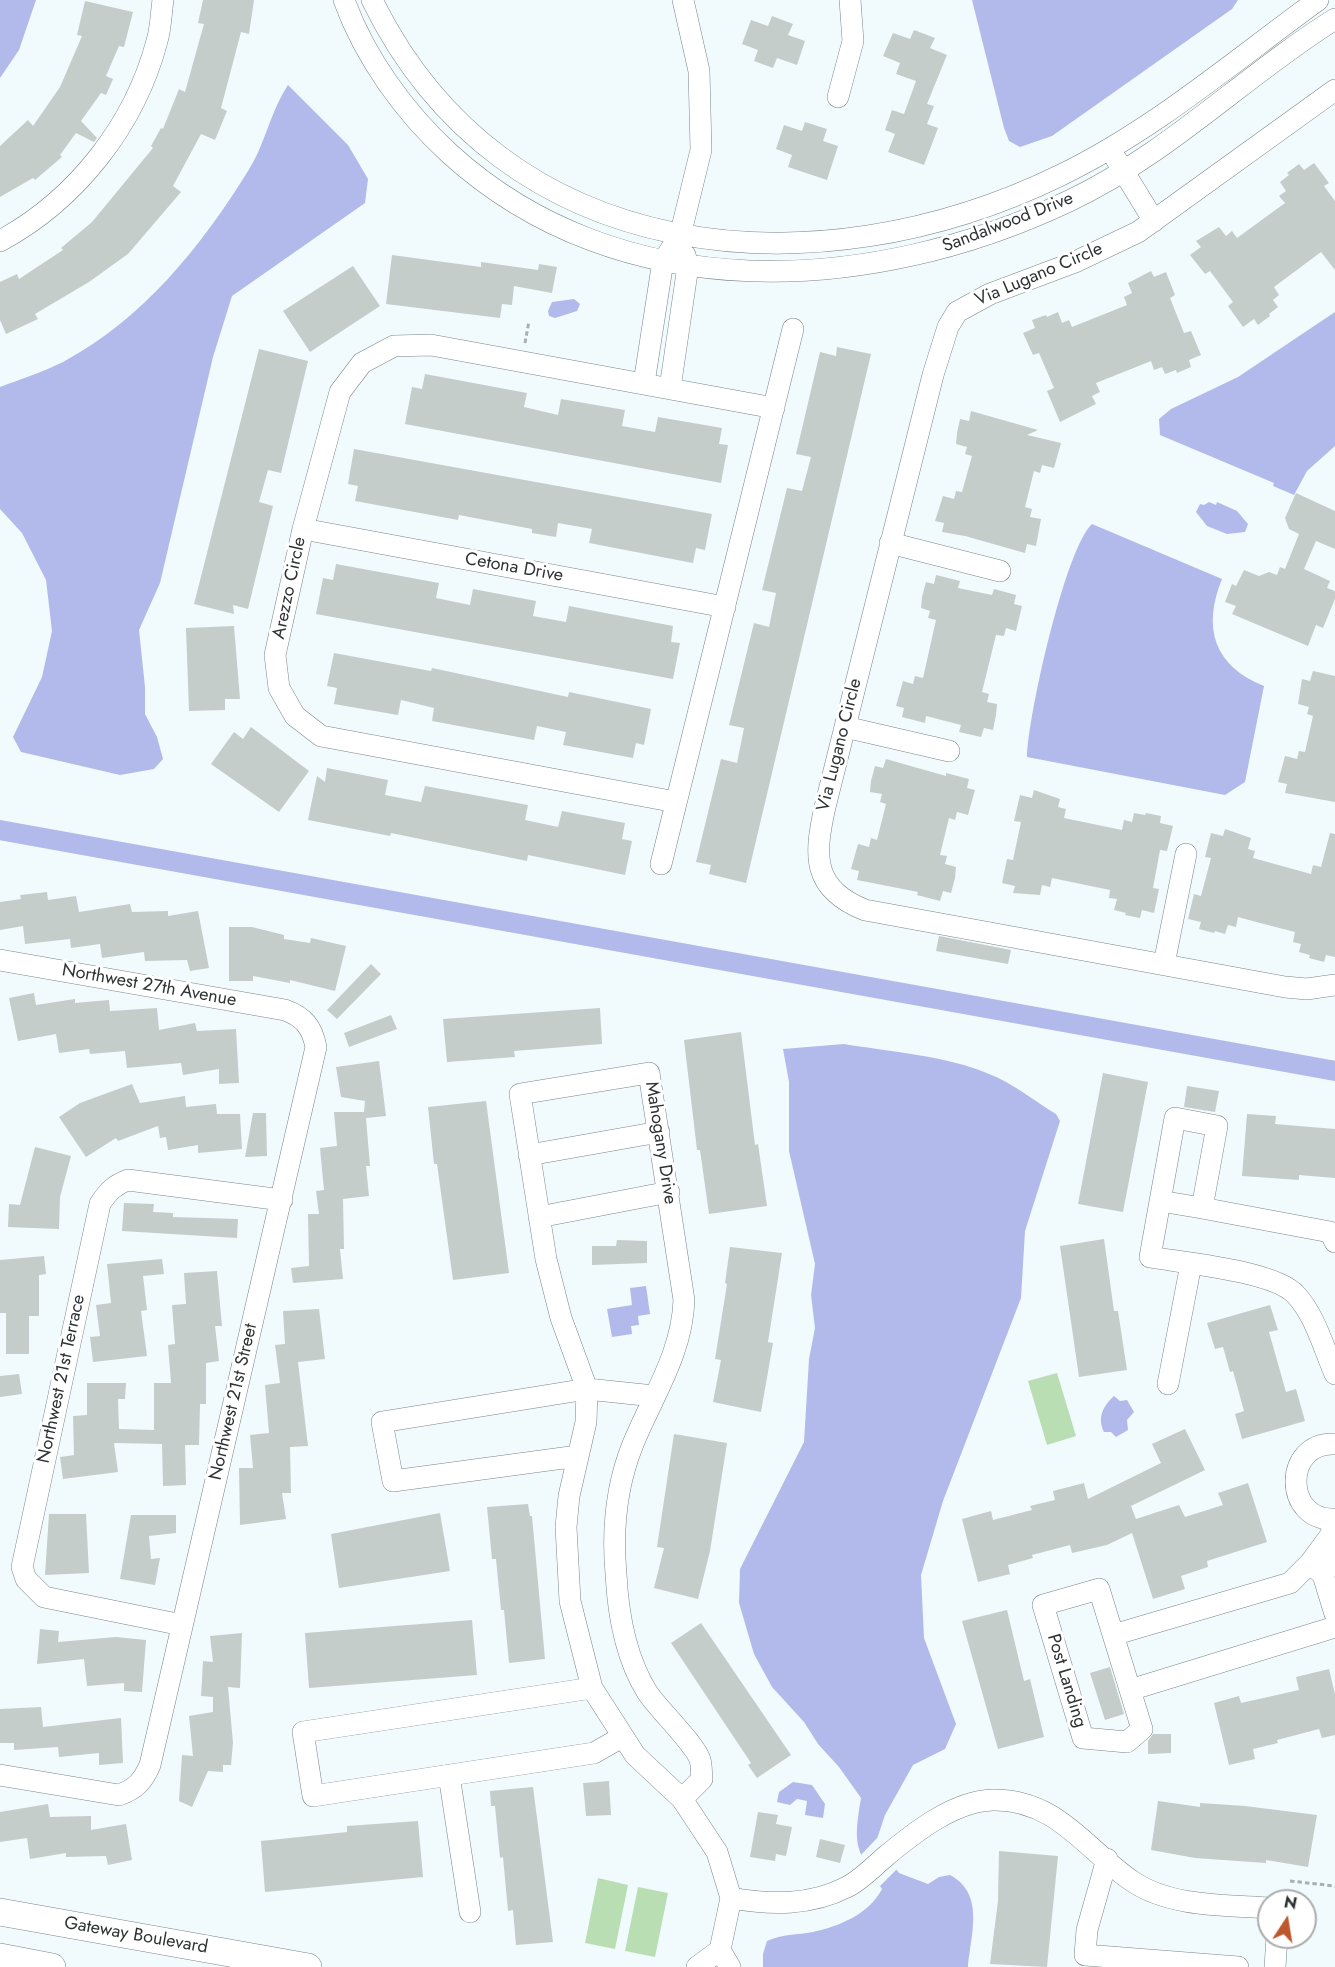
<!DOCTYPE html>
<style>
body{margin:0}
#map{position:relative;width:1335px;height:1967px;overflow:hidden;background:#f1fbfd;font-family:Jost,sans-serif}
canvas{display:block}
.north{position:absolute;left:1257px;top:1889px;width:60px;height:60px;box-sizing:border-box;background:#fff;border:2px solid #abadad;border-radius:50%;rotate:12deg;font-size:16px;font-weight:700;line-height:24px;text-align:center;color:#2e3232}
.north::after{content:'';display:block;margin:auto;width:21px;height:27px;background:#be572d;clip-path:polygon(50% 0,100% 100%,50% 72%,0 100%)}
</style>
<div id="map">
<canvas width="1335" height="1967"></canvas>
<div class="north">N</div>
</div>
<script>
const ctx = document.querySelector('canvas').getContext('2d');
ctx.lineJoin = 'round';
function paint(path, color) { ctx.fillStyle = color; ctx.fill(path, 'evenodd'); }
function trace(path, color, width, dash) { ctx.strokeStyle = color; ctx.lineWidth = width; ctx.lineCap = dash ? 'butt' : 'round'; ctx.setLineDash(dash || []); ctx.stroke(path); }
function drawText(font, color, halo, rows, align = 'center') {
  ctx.font = font + ' Jost,sans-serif'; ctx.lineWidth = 6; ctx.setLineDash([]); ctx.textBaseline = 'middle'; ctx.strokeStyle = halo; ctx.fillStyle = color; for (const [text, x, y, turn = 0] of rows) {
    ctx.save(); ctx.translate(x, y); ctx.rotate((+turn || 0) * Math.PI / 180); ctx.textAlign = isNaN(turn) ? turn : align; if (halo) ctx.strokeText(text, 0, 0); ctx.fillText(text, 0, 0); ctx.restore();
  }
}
const green = new Path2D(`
 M1057,1373L1076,1436L1047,1445L1028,1381Z
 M598,1878L628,1885L615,1949L585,1943Z
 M638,1887L668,1893L655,1957L625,1951Z`);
const water = new Path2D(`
 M0,0H36L19,50L0,78Z
 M972,0H1238L1232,9L1052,136L1020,147L1009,141L1004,128Z
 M288,85L348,145L368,179L365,203L232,296L213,357L160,583L139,630L145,687V714L157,737L163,759L154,769L120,775L21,752L13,737L42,677L52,631L46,580L22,533L0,509V387C21,379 43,372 63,362C143,319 201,247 248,171C265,145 270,112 288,85Z
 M574,299L580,304L577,311L555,318L549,316L548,311L552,302Z
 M1335,312V446L1307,471L1294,495L1273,486L1274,483L1160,435L1159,419L1171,409L1238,377Z
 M1209,502L1216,505L1217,502L1237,511L1248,524L1245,532L1227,534L1207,526L1196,512L1200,504L1204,505Z
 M1092,524L1222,579C1202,628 1214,666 1264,686L1245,782L1225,795L1027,757C1028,716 1065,549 1092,524Z
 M844,1044C891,1052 944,1055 989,1074C1013,1083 1034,1101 1056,1114L1060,1121L1025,1231L1021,1298L943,1501L921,1575L924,1638L956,1724L945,1749L913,1765L885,1815L876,1842L899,1873L928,1884L939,1877L950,1875C985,1894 971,1933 968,1967H763V1954L767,1941C783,1934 796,1935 813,1932C840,1926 869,1914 882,1889C855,1850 853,1845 861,1798L839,1767L818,1744L804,1722L772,1687L754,1654L739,1603L740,1569L804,1442L809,1359L815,1328L811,1295L815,1264L789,1151V1082L783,1049Z
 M646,1286L650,1314L638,1316L639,1325L631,1326L632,1334L612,1337L607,1309L632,1305L630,1288Z
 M1114,1396L1120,1401L1127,1400L1134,1412L1127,1420L1128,1430L1116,1437L1111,1432H1104C1097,1418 1103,1406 1114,1396Z
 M793,1782L812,1785L825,1804L823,1818L805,1815L807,1801L797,1799L790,1805L777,1802L779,1792Z`);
const pier = new Path2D(`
 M880,1835L879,1841L899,1867L880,1886L858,1858Z`);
const canal = new Path2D(`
 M0,830L1335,1071`);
const building = new Path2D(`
 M203,0H254L249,34L241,32L221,108L227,111L215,140L201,134L173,186L181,192L128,254L89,282L35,314L38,319L6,334L0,320V282L17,274L19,279L63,250L61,248L92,222L153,148L151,146L161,128L163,129L179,89L185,92L204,24L198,23Z
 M85,1L133,12L124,47L119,46L106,76L113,79L106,95L101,93L81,121L97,138L94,142L76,133L60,155L62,157L35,180L33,178L0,197V146L28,120L33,126L60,87L82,36L77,35Z
 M772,16L793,24L788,35L805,41L797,65L777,58L773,68L754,61L758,50L742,44L751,20L768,26Z
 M914,30L935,38L930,48L947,55L927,104L934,106L927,124L938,128L924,165L888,152L895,134L885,130L892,110L904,114L916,81L896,74L900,63L883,56L893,33L910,39Z
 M805,122L827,129L823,141L838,146L827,180L788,167L792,155L776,149L784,125L802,131Z
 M1314,163L1329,183L1324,186L1335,201V270L1321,252L1274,287L1279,295L1273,300L1278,307L1269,314L1270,316L1258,325L1254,319L1243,327L1228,306L1233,302L1210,271L1205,274L1190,255L1201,247L1196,241L1219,227L1226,236L1232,231L1237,238L1285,203L1279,196L1286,191L1280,182L1289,175L1287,173L1299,164L1304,170Z
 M392,255L481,267V262L538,270L539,264L557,267L552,293L514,286L512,305L502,304L500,318L386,304Z
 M353,266L380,306L310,352L283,311Z
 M1151,271L1154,277L1166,272L1175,295L1170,298L1184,333L1191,331L1201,355L1189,360L1191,367L1177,373L1176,370L1165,374L1162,367L1154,370L1151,361L1096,383L1100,392L1092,396L1096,404L1060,422L1047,391L1054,388L1039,353L1033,355L1023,333L1035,328L1032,320L1046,315L1047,317L1058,312L1062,323L1069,320L1072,327L1127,305L1124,297L1132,293L1128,283Z
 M837,347L871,354L746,883L709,874L711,865L696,862L721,759L737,763L744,728L729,725L754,623L769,627L776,593L762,590L787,488L802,491L811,457L796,454L820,352L836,356Z
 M259,349L308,361L281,473L268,470L259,502L273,506L248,609L233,605L234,614L194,604Z
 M425,374L527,393L524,407L558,415L561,399L625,410L622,426L655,432L658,417L722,428L719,444L728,445L721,483L405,424L412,387L422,389Z
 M971,411L1038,430L1027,435L1061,443L1054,468L1042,465L1040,473L1034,471L1025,507L1032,509L1030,517L1041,519L1036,546L1027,544L1025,553L965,536L942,532L944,523L935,521L943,496L954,499L956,491L962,492L972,456L965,454L967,447L956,444L957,433L960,419L969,421Z
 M354,449L712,514L705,550L696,548L693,563L589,543L592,529L558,523L556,537L532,533V529L459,515L458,520L355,501L358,486L348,484Z
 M1296,493L1335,511V549L1316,541L1304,569L1330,581L1327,588L1335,591V599L1323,628L1316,625L1308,646L1232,614L1236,606L1225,602L1232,584L1236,586L1244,570L1259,576L1269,572L1277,575L1280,567L1285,569L1299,534L1289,529L1285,518Z
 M336,564L439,583L436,598L470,605L473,589L536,601L533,616L566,622L569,606L673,626L671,642L680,643L673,679L316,614L323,578L333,580Z
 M936,575L960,581L958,588L992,595L994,589L1016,595L1014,604L1022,606L1016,631L1006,628L1004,636L996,635L982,692L989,694L987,702L997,704L996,715L993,730L984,728L981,737L959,732L961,725L926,716L925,723L902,717L904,708L896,706L903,681L913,684L915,676L923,678L936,620L928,618L930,611L921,608L922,597L926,582L934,584Z
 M234,626L240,699H225V710L189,711L186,628Z
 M334,653L431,671L432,668L568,697L569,692L651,709L644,745L636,743L633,758L563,745L566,732L537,726L534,740L432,721L434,708L401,700L398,715L334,704L337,688L327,686Z
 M1313,671L1335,676V802L1285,793L1287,784L1278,782L1285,756L1297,759L1299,751L1305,752L1313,716L1307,714L1309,707L1298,704L1302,679L1310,681Z
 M251,727L309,771L279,812L211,764L234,732L243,739Z
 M886,759L946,776V773L969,779L967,788L975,790L968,815L957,812L955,820L949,818L940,855L947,856L945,864L956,867L955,878L951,893L943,891L940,901L917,895L918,892L857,880L859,871L851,869L858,844L869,847L871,838L877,840L886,804L880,802L882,794L870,792L871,781L875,766L883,768Z
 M327,768L388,780L385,795L421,802L425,786L528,805L525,820L558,827L562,811L625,823L622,839L632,841L625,875L528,855L527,861L391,833L390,836L308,820L317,776L325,782Z
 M1034,790L1060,799L1058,807L1066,809L1064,818L1122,830L1124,820L1132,822L1134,813L1145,815L1146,813L1161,816L1160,823L1173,826L1167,851L1160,850L1153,888L1159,889L1154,913L1142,910L1140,918L1125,915L1126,913L1114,910L1117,899L1109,898L1110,890L1052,878L1050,887L1042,885L1040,895L1013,893L1015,886L1002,883L1007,859L1013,860L1021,822L1014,821L1020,795L1032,798Z
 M1225,829L1251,838L1248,849L1255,851L1253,858L1311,874L1313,865L1321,867L1330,833L1335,834V957L1326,955L1324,962L1309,958L1310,955L1299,952L1301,944L1293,942L1295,932L1260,923L1238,917L1236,927L1228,925L1225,934L1215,931L1214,933L1199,929L1201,922L1188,919L1194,894L1201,896L1211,858L1205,857L1211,833L1223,836Z
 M47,892L48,900L76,896L79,912L130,904L132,912L168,911V916L198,911L209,968L190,971L187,960L145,961L144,952L102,958L100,944L71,948L70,939L25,944L23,926L0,930V902L21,899L20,895Z
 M229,927H252L284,935V939L310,943L311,938L346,946L335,991L290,980V983L253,976V981H229Z
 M939,936L1011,950L1008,964L936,951Z
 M371,964L381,974L337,1019L327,1010Z
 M34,993L36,1005L75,999V1003L109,1000L110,1011L157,1008L159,1030L195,1023L197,1031L236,1029L239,1083L219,1084V1069L183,1075L181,1063L127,1068L125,1051L90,1054L89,1049L59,1053L56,1034L18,1041L9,998Z
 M600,1008L602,1044L514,1051L515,1057L447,1062L443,1019Z
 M391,1015L397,1029L349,1047L344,1033Z
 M741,1032L755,1145L758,1144L767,1206L709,1214L700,1150H697L684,1040Z
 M379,1061L386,1116L366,1118L370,1166H366L369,1196L343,1199L344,1249H340L343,1279L293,1283L291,1268L309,1266L308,1214H319L316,1191L324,1190L320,1148L337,1146L334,1112H364L365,1101L341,1097L336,1067Z
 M1103,1073L1148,1082L1123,1212L1078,1204Z
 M132,1084L140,1103L185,1096L186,1107L216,1104L217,1114H240L242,1149L198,1153V1145L168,1150L166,1137L160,1138L158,1126L118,1141L116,1138L86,1157L59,1117L80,1103Z
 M1187,1086L1219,1091L1215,1112L1184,1107Z
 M486,1101L509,1273L453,1280L437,1164H434L428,1107Z
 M253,1113H266L267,1156L245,1157Z
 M1247,1114L1276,1116L1275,1124L1335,1129V1178L1299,1175V1180L1242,1176Z
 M35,1147L71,1156L60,1197L59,1229L8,1227L9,1204L20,1205Z
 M124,1203L154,1204L153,1212L173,1213V1217L238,1219L237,1238L122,1231Z
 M1104,1239L1114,1311H1118L1127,1370L1079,1377L1060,1246Z
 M617,1240L647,1241V1263L592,1265V1246H616Z
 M730,1247L782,1253L768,1342L773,1343L761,1412L713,1402L721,1360L715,1359L727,1284L725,1283Z
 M44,1256L46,1274L39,1275V1316H29V1354H6V1313H0V1260Z
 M162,1259L164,1274L143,1276L147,1310L141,1311L147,1356L93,1362L90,1337L100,1336L96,1305L111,1303L107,1264Z
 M217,1271L222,1326H215L219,1361L206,1363V1404H200L199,1445H185L186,1485L163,1486L162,1444L114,1443L118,1472L63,1479L60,1457L74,1455L73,1416L87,1415V1383H126L125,1399H118L119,1429L154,1430V1383H171L168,1345L175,1344L172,1305L186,1304L184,1273Z
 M1270,1305L1278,1330L1269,1332L1286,1392L1296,1389L1305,1421L1242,1439L1235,1414L1244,1411L1233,1371L1230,1372L1223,1347L1215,1349L1207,1323Z
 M319,1309L325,1359L298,1362L308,1446L290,1447L291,1493H282L286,1519L240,1525L239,1468H253L250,1435L269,1433L265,1385L280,1383L275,1345L285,1344L283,1311Z
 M19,1374L22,1394L0,1397V1376Z
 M1185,1429L1205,1470L1131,1506L1136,1519L1179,1505L1185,1517L1223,1505L1218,1493L1248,1483L1267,1542L1207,1561L1208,1567L1181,1576L1185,1589L1153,1599L1132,1533L1107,1545L1072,1553L1070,1545L1032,1555L1033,1558L1008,1565L1010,1574L978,1582L962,1519L991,1511L993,1520L1032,1510L1030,1506L1055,1500L1053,1491L1084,1483L1088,1499L1161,1463L1152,1444Z
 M674,1434L727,1443L710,1551L698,1599L654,1588L664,1548L657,1547Z
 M528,1504L530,1516H532L545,1659L509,1663L504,1610H501L496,1559H492L487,1507Z
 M440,1513L450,1571L339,1588L331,1534Z
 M49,1514H86L89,1573L45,1575Z
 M131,1515H176V1533L149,1536L151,1559L160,1558L155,1585L120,1579Z
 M1007,1610L1024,1681L1030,1679L1044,1737L998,1749L962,1621Z
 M472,1620L477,1675L309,1688L305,1633Z
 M701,1623L791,1755L757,1778L748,1765L751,1763L671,1643Z
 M40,1629L59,1631L58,1642L116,1637L146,1640L142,1692L124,1691V1683L87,1686L84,1659L37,1664Z
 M242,1633L240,1688L228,1687L233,1743L231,1765H223V1772L208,1771L192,1807L179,1801L182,1755L193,1756L189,1716L213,1712V1697L201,1696L203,1661L213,1662L210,1636Z
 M1110,1667L1124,1714L1105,1720L1090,1673Z
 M1329,1669L1335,1694V1735L1322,1738L1319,1729L1277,1740L1278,1743L1253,1749L1255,1759L1229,1765L1214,1703L1239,1696L1241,1703L1299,1690L1296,1677Z
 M41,1707L43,1727L121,1718L123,1763L99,1765V1753L59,1757L58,1747L14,1750V1743H0V1709Z
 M1153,1734H1171V1753L1148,1754V1741Z
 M609,1781L611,1815L586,1816L583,1783Z
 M533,1787L553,1942L516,1945L513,1910L508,1911L503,1857L500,1858L495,1806H491L490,1791Z
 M1158,1801L1200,1807V1803L1245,1806L1317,1815L1308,1867L1266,1860V1863L1195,1858L1151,1850Z
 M48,1804L50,1817L91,1816V1830L126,1824L132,1860L108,1865L106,1856L66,1857V1853L30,1859L27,1838L0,1842V1812Z
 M758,1812L778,1815L776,1824L792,1827L786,1856L776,1854L775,1861L750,1857Z
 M418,1821L423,1877L265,1892L261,1841L347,1832V1826Z
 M820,1839L845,1845L840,1863L816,1857Z
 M999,1851L1058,1856L1047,1967L990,1964L998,1901Z`);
const path = new Path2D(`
 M525,343L529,321
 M1290,1881L1335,1886`);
const minor = new Path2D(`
 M344,0C365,58 405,113 450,154C621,309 871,295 1069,201C1167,155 1244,76 1335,19
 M372,0C503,268 816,295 1061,175C1154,130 1235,60 1318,0
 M1335,90L1138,232L1075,262L990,294L957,312L948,327L933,375L825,807C814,856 812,889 865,910L1285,987L1307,989L1335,985
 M838,97L853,41L850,0
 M1116,159L1154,221
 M0,241C76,200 135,125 157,41C161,28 161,13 163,0
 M644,383L663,261L680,236L701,150L699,71L683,0
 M670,388L688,266L685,255
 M303,529L725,607
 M890,543L1000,571
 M845,727L949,751
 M676,802L321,736L295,716L279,688L275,655L303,529L340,392L362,363L394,346L431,345L774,408
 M661,864L793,329
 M0,960L285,1010C304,1017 312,1027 316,1047L150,1765C143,1781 136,1789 119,1795L0,1775
 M1164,964L1186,854
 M529,1155L659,1132
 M1160,1201L1202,1208
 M539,1217L669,1192
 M1335,1242L1330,1232L1202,1208L1217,1126L1175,1118L1150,1257C1184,1263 1275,1271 1296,1295C1315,1315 1324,1349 1335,1374
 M1168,1384L1191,1264
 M1335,1444C1283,1441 1283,1522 1335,1519
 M578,1456L393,1481L382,1422L587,1389L654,1396
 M1310,1563L1323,1575L1335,1614
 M1323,1575L1335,1557
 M1099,1589L1142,1729L1127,1742L1083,1738L1043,1605Z
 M182,1625L44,1597L26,1579L22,1567L100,1204C108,1191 115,1185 128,1180L282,1200
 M1113,1635L1290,1583L1310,1563L1333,1532L1329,1519
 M592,1688L303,1732L313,1796L594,1753L622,1737
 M1130,1690L1335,1627
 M449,1775L470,1912
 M682,1799L635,1755L592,1688L570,1601L566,1527L569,1496L586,1422L587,1389L561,1318L546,1259L520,1094L649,1073L684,1300C682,1354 653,1395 633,1444C616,1486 612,1529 616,1574C618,1614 626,1658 647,1692C658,1709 696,1745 700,1760C702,1766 701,1773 702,1779L682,1799L717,1852L731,1898L720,1950L730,1967
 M1107,1859L1087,1930L1085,1955L1238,1967
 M731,1898C770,1905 810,1906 847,1887C861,1880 873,1867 886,1856C915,1832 954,1801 993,1800C1057,1799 1086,1850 1132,1881C1170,1907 1225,1905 1269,1908
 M697,1967L720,1950
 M1275,1967L1277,1937`);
const major = new Path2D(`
 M0,1912L308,1967
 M0,1957L52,1967`);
const streetNames = [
 ["Sandalwood Drive",1008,223,-21],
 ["Via Lugano Circle",1039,275,-23],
 ["Cetona Drive",514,568,10],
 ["Arezzo Circle",290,588,-78],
 ["Via Lugano Circle",840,745,-76],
 ["Northwest 27th Avenue",149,986,10],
 ["Mahogany Drive",660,1143,81],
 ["Northwest 21st Terrace",62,1379,-78],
 ["Northwest 21st Street",234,1402,-77],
 ["Post Landing",1066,1681,73],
 ["Gateway Boulevard",136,1936,10]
];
paint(green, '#b9deb4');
paint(water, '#b1baeb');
paint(pier, '#f1fbfd');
trace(canal, '#b1baeb', 20);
paint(building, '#c4cdca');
trace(minor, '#7c8587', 22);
trace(major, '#7c8587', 28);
trace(path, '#a8b0b1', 3, [4.5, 3]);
trace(minor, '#fff', 21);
trace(major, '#fff', 27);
drawText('18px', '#2e3232', '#fff', streetNames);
</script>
